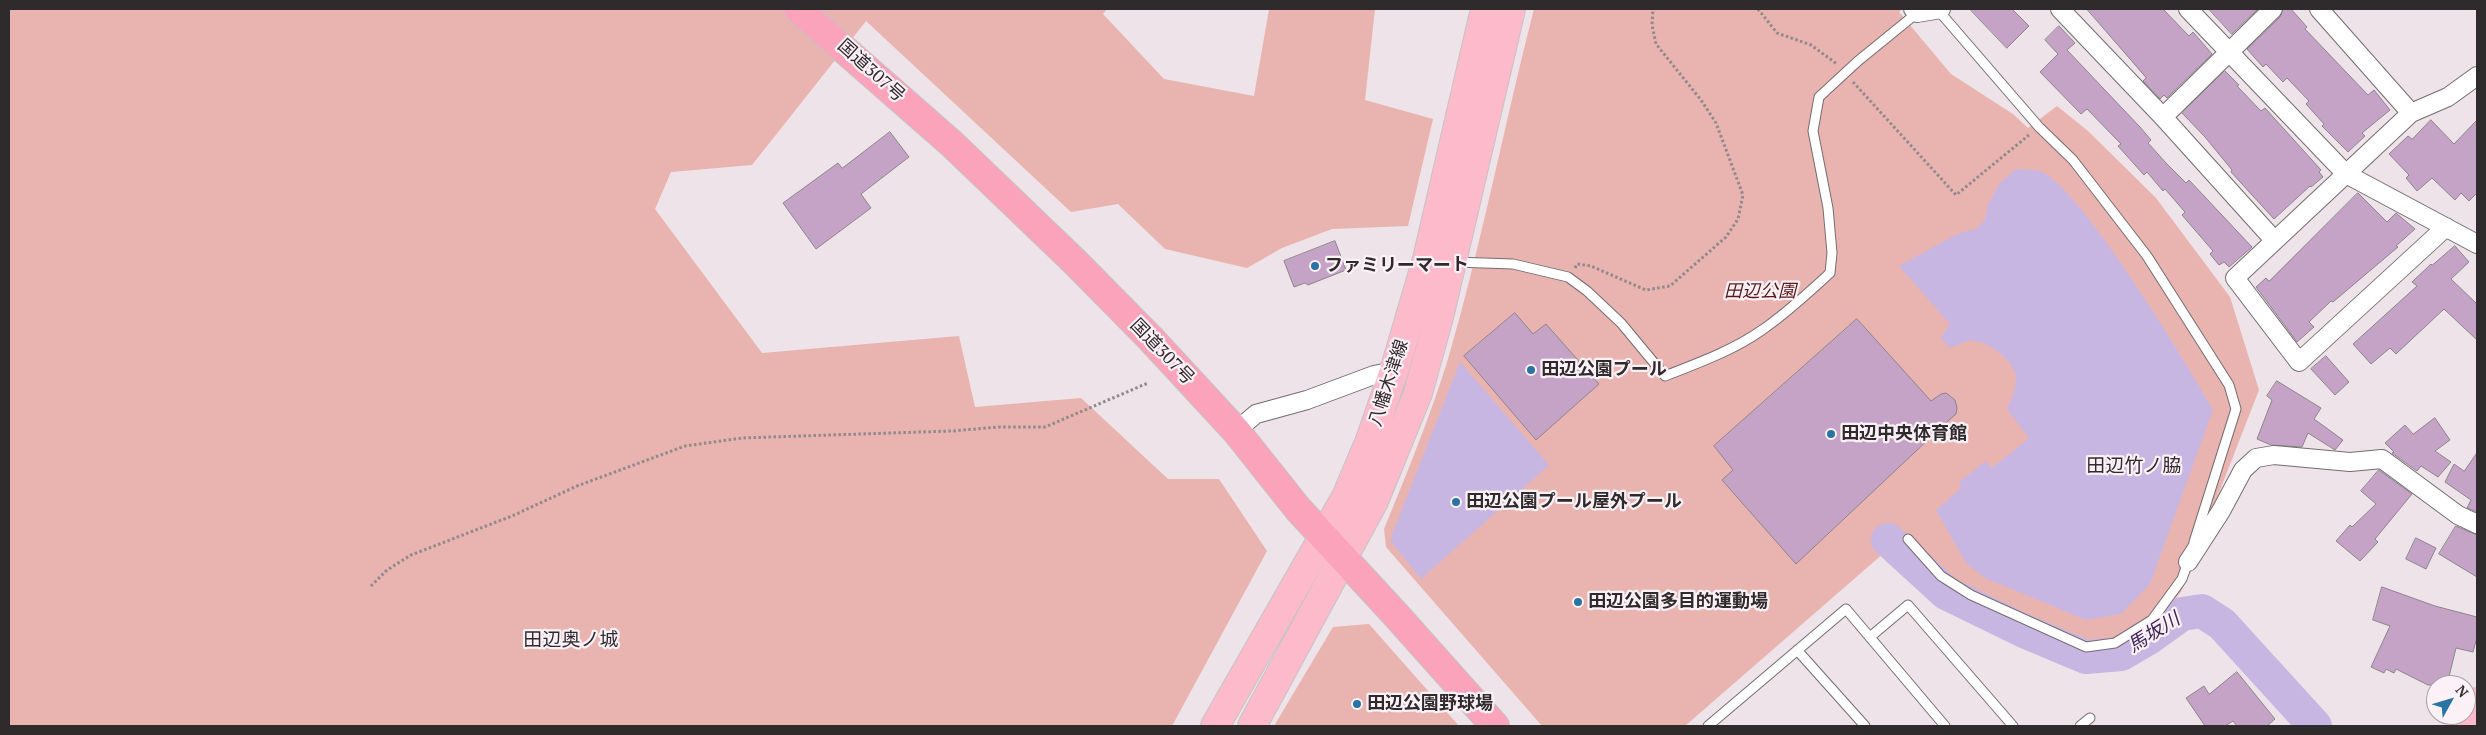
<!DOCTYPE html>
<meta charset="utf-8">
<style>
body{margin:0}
#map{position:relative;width:2486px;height:735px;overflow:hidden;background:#ede3e8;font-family:"PT Serif",serif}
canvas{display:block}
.frame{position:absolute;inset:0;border:10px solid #2f2b2d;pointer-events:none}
.north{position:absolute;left:2426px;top:675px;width:50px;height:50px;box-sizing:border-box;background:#fbf1f6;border:1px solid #a9a2a6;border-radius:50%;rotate:51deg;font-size:14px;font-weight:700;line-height:20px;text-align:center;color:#2f2b2d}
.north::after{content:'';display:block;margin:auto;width:18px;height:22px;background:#2973a6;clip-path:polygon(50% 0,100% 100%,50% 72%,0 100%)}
</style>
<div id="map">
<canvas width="2486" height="735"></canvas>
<div class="frame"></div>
<div class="north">N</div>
</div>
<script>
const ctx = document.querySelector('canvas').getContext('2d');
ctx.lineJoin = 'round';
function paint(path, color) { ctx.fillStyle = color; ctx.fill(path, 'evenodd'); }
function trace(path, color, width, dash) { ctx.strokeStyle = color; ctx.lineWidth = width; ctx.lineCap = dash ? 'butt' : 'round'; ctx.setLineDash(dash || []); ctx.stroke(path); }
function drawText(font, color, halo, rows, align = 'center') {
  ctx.font = font + ' "PT Serif","Noto Sans JP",serif'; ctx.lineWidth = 4.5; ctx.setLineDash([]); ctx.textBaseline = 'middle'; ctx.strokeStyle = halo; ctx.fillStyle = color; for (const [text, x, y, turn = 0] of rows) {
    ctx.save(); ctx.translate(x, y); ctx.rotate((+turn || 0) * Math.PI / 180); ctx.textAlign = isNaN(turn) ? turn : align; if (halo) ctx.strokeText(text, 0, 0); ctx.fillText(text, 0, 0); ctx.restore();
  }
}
const green = new Path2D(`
 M9,9H1107L1103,14L1164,79L1254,96L1269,9H1375L1365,100L1433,119L1408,226L1332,229L1282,248L1247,268L1165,249L1118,204L1071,212L866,21L752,165L671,172L655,209L762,353L959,336L975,407L1081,398L1168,479H1219L1267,551L1172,726H9Z
 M1534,9H1902L1899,12L1951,74L2013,114L2028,128L2057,106L2088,131L2156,198L2230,297L2259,390L2206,526L2193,566L2181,592L2154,626L2118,648L2084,651L1975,602L1938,579L1900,539L1685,726H1542L1386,547L1384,529C1407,473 1430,417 1448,359C1482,243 1504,125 1534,9Z
 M1369,624L1459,726H1274L1333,627Z`);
const water = new Path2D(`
 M2016,169C2023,170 2032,169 2039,171C2077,181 2190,369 2213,410L2150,584L2121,614L2086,620L1985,578L1966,563L1936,510L1961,488L1959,482L1986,461L1992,468L2029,438L2007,409C2011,400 2016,390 2016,379C2016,361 1986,338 1968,341C1962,342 1956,346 1950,348L1941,338L1950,324L1899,266L1959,233L1976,229L1985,220L1988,204L2000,183Z
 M1460,362L1549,465L1421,579L1390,540Z`);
const river = new Path2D(`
 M1888,540L1946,593L2024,631L2086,657L2121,654L2150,637L2182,614L2202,611L2222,624L2315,726`);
const building = new Path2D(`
 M1970,9H2012L2029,26L2007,48Z
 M2087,9H2163L2189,36L2193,32L2212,54L2167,98L2164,95L2160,99L2143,81L2146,78Z
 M2209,9H2258L2232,34Z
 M2283,9H2291L2307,27L2305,29L2368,95L2374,90L2390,110L2362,133L2365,136L2348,152L2322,126L2324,124L2306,104L2309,101L2287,78L2283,82L2266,64L2263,67L2247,49L2280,17Z
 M2059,26L2075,43L2067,50L2140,127L2151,140L2148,143L2167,164L2186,183L2189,180L2252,247L2229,267L2224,262L2219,265L2210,254L2213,251L2182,215L2185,212L2165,189L2163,191L2147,172L2144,175L2118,146L2121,144L2087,109L2081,114L2040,72L2058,54L2045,40Z
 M2225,71L2239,85L2237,86L2261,111L2265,108L2321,170L2319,172L2323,177L2311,187L2310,186L2274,219L2231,172L2232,170L2205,137L2182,113Z
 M2431,120L2454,144L2477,120V193L2469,201L2461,193L2455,200L2432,178L2417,191L2406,178L2409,175L2389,154L2408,136L2412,139Z
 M890,132L909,157L861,194L871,208L816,249L783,203L838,163L842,168Z
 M2358,193L2387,222L2396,213L2415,229L2396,246L2398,247L2333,302L2331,301L2309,322L2314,327L2297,342L2256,287L2266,278L2269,281Z
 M1335,241L1346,270L1308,285L1305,283L1294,287L1284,261Z
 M2455,246L2469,262L2451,279L2477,304V340L2444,309L2396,354L2390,348L2371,364L2353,344L2417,286L2412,282L2431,264L2432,265Z
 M1515,313L1533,334L1546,324L1599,384L1536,440L1464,356Z
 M1857,319L1931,401L1941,394L1946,393L1955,400L1957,408L1956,414L1948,421L1796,564L1722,480L1733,470L1714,446Z
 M2326,356L2349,382L2335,395L2311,369Z
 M2277,381L2321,408L2314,419L2343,440L2335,450L2308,433L2302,447L2271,445L2257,439L2272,400L2267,396Z
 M2435,418L2450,440L2435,451L2451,462L2438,477L2421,466L2417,471L2392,453L2394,452L2385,443L2405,425L2413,434Z
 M2477,453V512L2467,508L2471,500L2445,482L2454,464L2464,471Z
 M2379,470L2412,494L2375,539L2378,542L2360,561L2336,541L2350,525L2352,527L2376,504L2361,491Z
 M2456,526L2477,535V577L2439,554Z
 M2416,538L2436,548L2426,569L2406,559Z
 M2382,587L2435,606L2477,617V637L2473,652L2456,648L2447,685H2428L2396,669L2394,673L2386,669L2384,673L2371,667L2390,626L2373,620Z
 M2237,672L2275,719L2267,726H2237L2233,721L2225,726H2205L2186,698L2204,686L2209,694Z`);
const path = new Path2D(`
 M1758,9L1777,33L1811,45L1837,64
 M1853,82L1956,195L2029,135
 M1575,268L1577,264L1591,266L1646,290L1670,286L1726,237L1738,219L1743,195L1716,123L1701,100L1656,44L1652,25L1653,9
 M371,586L387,570L411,555L512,516L577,486L685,446L742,438L952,431L998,427H1045L1148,383`);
const service = new Path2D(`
 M1938,10L2039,127L2073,160L2147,256L2229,385L2236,409L2194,542
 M1454,262L1513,264L1568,277L1587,291L1621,323L1665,376C1698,363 1734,350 1762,330C1787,313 1808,293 1830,273L1832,253L1828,208L1813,131L1819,97L1858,61L1917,13
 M1908,539L1941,576L1971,595L2086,647L2115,643L2152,620L2182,579L2189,559
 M1870,637L1908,605L2013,726
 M1797,650L1865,726
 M1708,726L1846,609L1945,726
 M2080,726L2090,718`);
const minor = new Path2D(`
 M1913,9L1917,13L1941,9
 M2060,9L2163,117L2274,240
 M2188,9L2346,174L2477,244
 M2319,9L2411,113
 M2163,117L2273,9
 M2446,227L2299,362L2235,278L2411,113L2448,97L2477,76
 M1236,431L1256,414L1307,400L1374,375L1394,371
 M2188,562L2221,511L2243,470L2256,458L2274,455L2350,462L2382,459L2458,515L2477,524`);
const primary = new Path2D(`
 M1215,726L1346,497L1370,440L1394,371L1427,259L1485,9
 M1252,726L1374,501L1418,393L1439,317L1511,9
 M2471,726L2477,702`);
const trunk = new Path2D(`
 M798,9L952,144L1075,262L1151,339L1236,431L1298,509L1396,615L1495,726`);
const markers = [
 [1315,266,5,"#2973a6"],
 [1531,370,5,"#2973a6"],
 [1831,434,5,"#2973a6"],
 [1456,502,5,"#2973a6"],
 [1578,602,5,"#2973a6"],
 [1357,704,5,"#2973a6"]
];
const streetNames = [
 ["国道307号",871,71,42],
 ["国道307号",1162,352,46],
 ["八幡木津線",1389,383,-72]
];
const poiNames = [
 ["ファミリーマート",1325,266],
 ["田辺公園プール",1541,370],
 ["田辺中央体育館",1841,434],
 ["田辺公園プール屋外プール",1466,502],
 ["田辺公園多目的運動場",1588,602],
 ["田辺公園野球場",1367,704]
];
const parkNames = [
 ["田辺公園",1760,292]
];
const neighbourhoodNames = [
 ["田辺竹ノ脇",2134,467],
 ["田辺奥ノ城",571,641]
];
const waterNames = [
 ["馬坂川",2154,633,-32]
];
paint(green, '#e9b4af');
paint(water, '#c8b6e2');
trace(river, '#c8b6e2', 34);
paint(building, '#c5a3c7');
trace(building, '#8c858c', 1);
trace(service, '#756c71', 11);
trace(minor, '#756c71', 20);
trace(primary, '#c5c4c4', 30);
trace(trunk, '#c5c4c4', 30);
trace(path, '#90898c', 3, [2.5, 2.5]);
trace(service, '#fff', 9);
trace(minor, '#fff', 18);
trace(primary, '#fcbacb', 28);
trace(trunk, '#fba3ba', 28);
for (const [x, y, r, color] of markers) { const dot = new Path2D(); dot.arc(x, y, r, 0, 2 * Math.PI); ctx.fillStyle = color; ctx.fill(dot); trace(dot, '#fbf1f6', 2); }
drawText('18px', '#2f2b2d', '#fbf1f6', streetNames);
drawText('bold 18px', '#2f2b2d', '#fbf1f6', poiNames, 'left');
drawText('italic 18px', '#561716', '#fbf1f6', parkNames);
drawText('19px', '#2f2b2d', '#fbf1f6', neighbourhoodNames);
drawText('italic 19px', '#3c2357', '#fbf1f6', waterNames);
</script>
